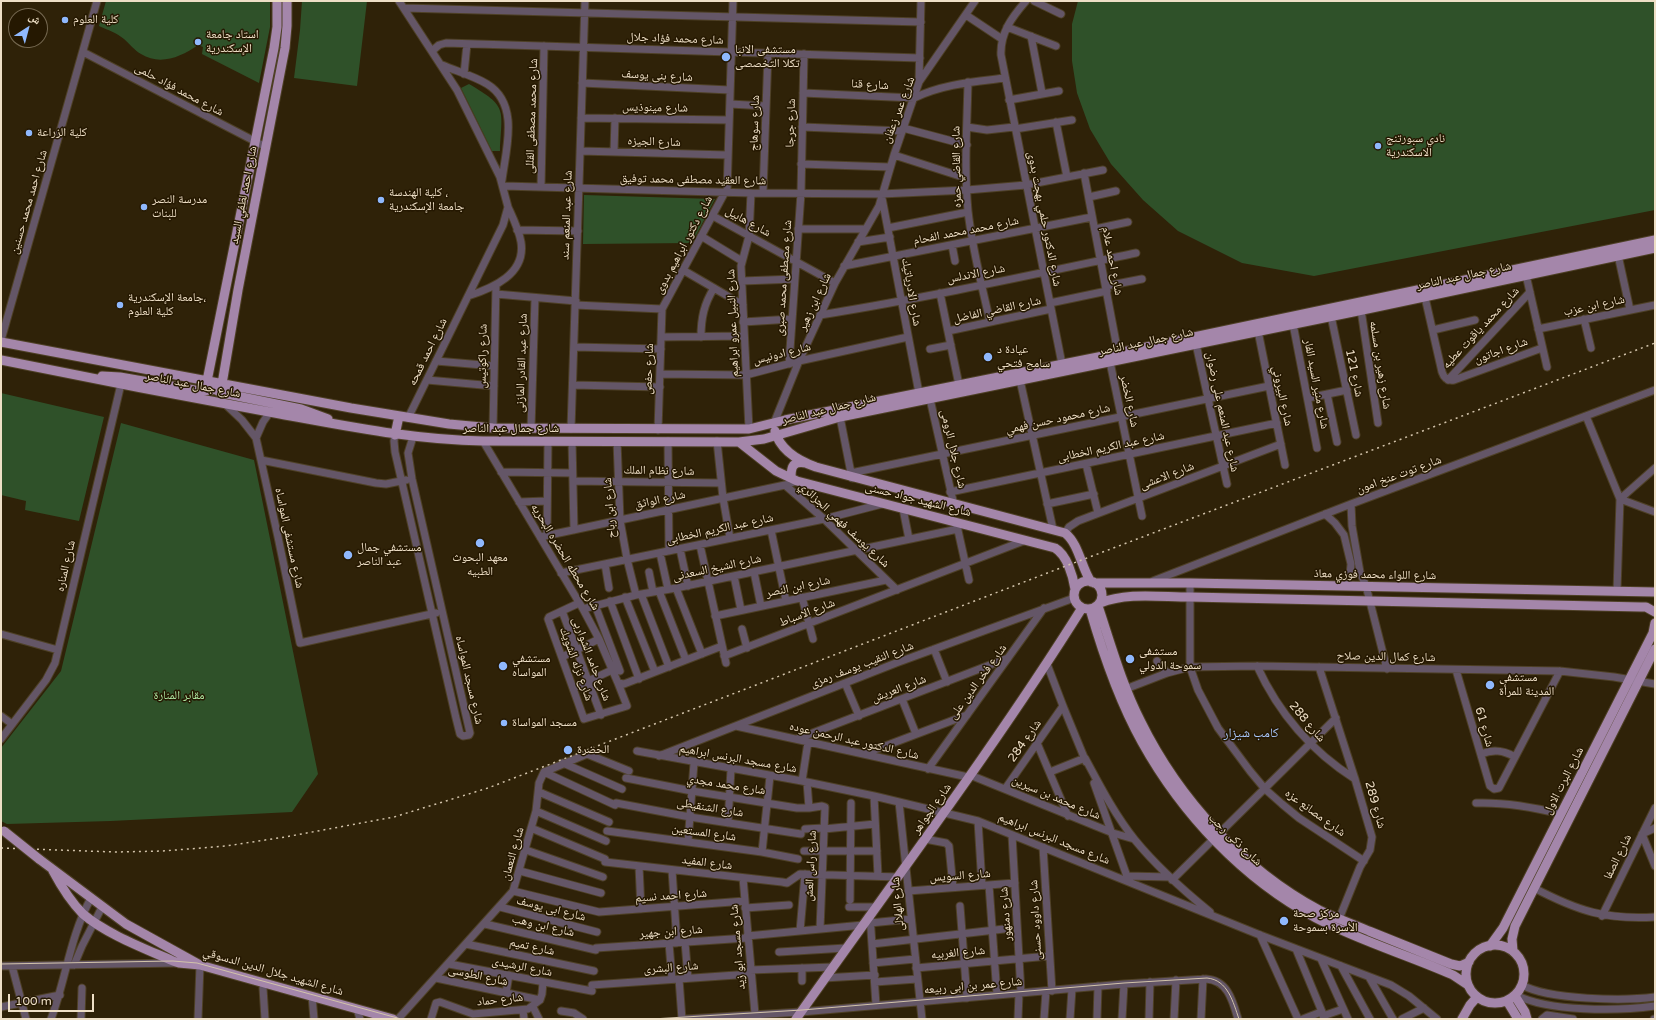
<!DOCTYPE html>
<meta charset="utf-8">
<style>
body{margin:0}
#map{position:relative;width:1656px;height:1020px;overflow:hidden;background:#2f2208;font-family:"Varela Round","Noto Naskh Arabic",sans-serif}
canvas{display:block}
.frame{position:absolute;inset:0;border:2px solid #eedfc6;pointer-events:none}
.north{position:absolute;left:8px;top:8px;width:40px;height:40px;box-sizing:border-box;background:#251801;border:1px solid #756850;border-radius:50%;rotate:36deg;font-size:11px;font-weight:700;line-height:16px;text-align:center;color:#eedfc6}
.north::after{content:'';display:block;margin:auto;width:14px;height:18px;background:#8fb8fd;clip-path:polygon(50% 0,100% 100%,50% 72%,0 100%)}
.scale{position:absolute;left:8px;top:994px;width:86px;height:18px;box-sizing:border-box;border:2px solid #eedfc6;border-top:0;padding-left:5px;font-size:12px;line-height:14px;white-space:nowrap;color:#eedfc6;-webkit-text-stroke:3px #251801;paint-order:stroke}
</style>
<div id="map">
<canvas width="1656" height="1020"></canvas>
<div class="frame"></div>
<div class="north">ش</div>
<div class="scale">100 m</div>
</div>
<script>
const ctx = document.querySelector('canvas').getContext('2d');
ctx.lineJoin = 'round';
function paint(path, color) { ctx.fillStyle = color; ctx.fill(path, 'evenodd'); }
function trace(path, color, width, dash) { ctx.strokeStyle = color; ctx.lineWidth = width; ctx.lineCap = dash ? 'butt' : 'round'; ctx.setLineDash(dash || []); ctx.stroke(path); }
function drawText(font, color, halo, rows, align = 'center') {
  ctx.font = font + ' "Varela Round","Noto Naskh Arabic",sans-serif'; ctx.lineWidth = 3; ctx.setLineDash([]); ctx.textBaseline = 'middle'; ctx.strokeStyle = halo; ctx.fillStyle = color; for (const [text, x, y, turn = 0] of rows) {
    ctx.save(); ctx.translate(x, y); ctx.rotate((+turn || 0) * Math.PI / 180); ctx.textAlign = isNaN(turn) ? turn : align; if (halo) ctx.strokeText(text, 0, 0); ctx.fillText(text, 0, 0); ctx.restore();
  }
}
const green = new Path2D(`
 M106,1H270V27L259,83L202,54L203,47L198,45C181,57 160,66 141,54C134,50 130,44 124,39C117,33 108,30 99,26Z
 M302,1H367L357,86L294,78L300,30Z
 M1078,1H1655V210L1314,276L1242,263L1178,231L1143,200L1111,164L1090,129L1077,93L1072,61V24Z
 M469,84C508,107 502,108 500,151H492L461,88Z
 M584,195L715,199L692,243L583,244Z
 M1,393L104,417L79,521L25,510L26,501L1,495Z
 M121,423L254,460L318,774L292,812L111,821L7,824L1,821V748L61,671Z`);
const minor = new Path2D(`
 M399,1L457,90L500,177L508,207L503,225L408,418
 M1026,1C1012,17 1000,33 1001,55L1062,364
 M1034,1L1061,14
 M404,8L921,22
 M966,15L1002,39
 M1007,27L1056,46
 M1031,36L1042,93
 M432,51L439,45L446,43L920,58
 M83,52L266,147
 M442,65C456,71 474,76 487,84C520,104 506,149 502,180
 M464,74L467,44
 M919,81L921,1
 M968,82C967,125 964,168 968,211C972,248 982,286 990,322
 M582,83L730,90
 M803,93L914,98C943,84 973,82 1005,78
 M1009,100L1059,91
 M730,104L766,106
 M581,118L729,120
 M1056,122L1067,177
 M802,127L902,131
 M967,127L987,130L1014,127
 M903,128L967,145
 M1015,129L1072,120
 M580,151L728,155
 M614,152L615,118
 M894,155L966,178
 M801,164L890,167
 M1084,173L1118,353
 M504,186L751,193L881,194L967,190L1026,185L1103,170
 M541,187L544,46
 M727,192L733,1
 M763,193L768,53
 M1089,197L1116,191
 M882,198L919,393
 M713,216L835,283
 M888,228L968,212
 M798,229H865
 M1095,229L1128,222
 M517,230L578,231
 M701,236L742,261
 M858,242L890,237
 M952,245L955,261
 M1618,255L1630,310
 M844,266L1092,217
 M683,270L743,305
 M1526,275L1547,367
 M742,281L795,279
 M1106,286L1142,279
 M940,293L959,385
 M1424,293L1442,372C1444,378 1447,381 1454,380L1542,348
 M496,294L576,301
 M468,296C493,288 526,274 521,242C519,230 513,218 508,207
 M1050,303L1107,291
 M575,305L662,309
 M1361,310L1378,423
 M820,315C926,298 1031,275 1136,253
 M1331,316L1356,435
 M1584,319L1591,348
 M743,322L792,319
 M1293,324L1317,448
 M1538,329L1655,305
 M1433,330L1475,320
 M948,331L1051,309
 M1258,331L1285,465
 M661,337L744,336
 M701,337C701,318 704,304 714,288
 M1,340L97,1
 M1196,344L1227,484
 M574,347L661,349
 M930,349L951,345
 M436,361L494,366
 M1110,362L1142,516
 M789,364L801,193L804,54
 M660,374L746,375L799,361L908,337
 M427,380L494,386
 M1020,380L1053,529
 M1448,380L1530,292
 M573,385L660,387
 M1327,394L1337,442
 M1308,398L1347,390
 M930,399L954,505
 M225,404L242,420L256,438L278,537L300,643L436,613
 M1586,416L1620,499L1617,591
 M840,417L852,478
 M774,423L799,361L835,283L879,206L894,155L919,82L975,1
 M493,428L496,285
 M531,429L535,298
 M571,429L585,1
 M749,429L741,266L749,236L751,193
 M658,430L662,309L725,192
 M395,435L394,441L395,452L456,718L460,734L463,736L469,735L470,733L412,479L408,453L413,437
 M256,438L263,422L270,412
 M483,441L583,609L599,639L618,683L624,684L722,646
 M572,441L574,530
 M617,441L620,520L627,559L636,595
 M668,441L669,551
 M717,441L723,498L730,538
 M261,460L376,483L386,484L406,480
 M1086,464L1098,513
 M1655,468L1620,499L1655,512
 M501,472L572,473
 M851,473L1269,386
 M573,481L721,483
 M797,481L785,485L824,519L897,590
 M950,492L1277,423
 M519,502L547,501
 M1047,504L1094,494
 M1351,504L1352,526L1360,572L1366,586L1387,669
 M903,509L909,539
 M1325,514L1335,523L1344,535L1351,564L1350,575L1345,586
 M957,526L969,580
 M771,530L786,601
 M1065,533L1069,527L1078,521L1281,444
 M547,535L548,441
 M540,537L785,485
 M700,545L726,663
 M680,549L688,586
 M660,553L668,589
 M605,564L609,588
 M649,572L653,592
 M754,572L761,606
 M561,573L824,519L882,504
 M734,576L741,610
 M1153,581L1351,504L1655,390
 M1190,583V667L1198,690L1218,728L1250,771L1265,789L1282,804L1299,818L1364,861
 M676,588L702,654
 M659,591L686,660
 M641,594L669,667
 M625,597L655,672
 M802,597L813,639
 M610,601L639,679
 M579,603L549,617L548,619L584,719L627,706L618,683
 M595,605L620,671
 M583,609L636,595L676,588L958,529
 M562,611L601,715
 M715,616L886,580
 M742,629L747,648
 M1,634L58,650
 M934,649L947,682
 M724,656L1026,540
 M562,657L599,639
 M1157,661L1167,673
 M1047,664L1063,706L1086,762
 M1257,666C1279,714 1311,751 1355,779
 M1319,667L1355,779L1372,837L1370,850L1360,867L1339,919
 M1456,670L1490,786L1494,789L1499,788L1560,671
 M845,683L859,716
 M573,688L612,670
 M1123,690L1167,673L1190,667L1257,666L1560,671L1614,677L1655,684
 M902,699L916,734
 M1,716L12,724
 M736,726L968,777
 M1,739L46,680L55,663L121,384
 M797,739L1008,658
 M1037,743L1068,816
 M637,751L802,781L874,796L978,821L1260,935L1391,985L1409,996L1437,1019
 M864,754L967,715
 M1481,754C1493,749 1503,750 1515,757
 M659,756L896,663L1074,598
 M563,763L622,789
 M928,769L1044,608
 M544,772L615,805
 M1050,772L1085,758C1100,786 1115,815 1135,840C1157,867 1183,890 1210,912
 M970,775L1113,833L1134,839
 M626,778L692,791L797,808H809L822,806L825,807L820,929
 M802,781L808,742
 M807,782L809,808
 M1094,783L1129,882
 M1005,789L1063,706
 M539,792L609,822
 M874,796L878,876
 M899,802L922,1019
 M616,803L690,817L801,834
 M1476,803C1505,802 1533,807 1561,814
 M536,811L606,841
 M978,821L982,885
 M728,823L731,769
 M531,828L605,859
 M1655,828L1642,834L1655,866
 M805,829L824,828
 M824,829L875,824
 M607,831L762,852L798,859
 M1012,835L1021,993
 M925,839L946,843L949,846L953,887
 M688,842L694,763
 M1043,847L1052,991
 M526,850L603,877
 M804,851H877
 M762,852L770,776
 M605,862L782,882L787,883L800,874L898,877
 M639,866L641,909
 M672,870L677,943
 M520,871L601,893
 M1127,876L1169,877
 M743,878L755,1014
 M1172,880L1336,718
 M989,885L997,995
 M1534,888C1578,911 1606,920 1655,917
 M513,891L599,912L745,901
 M908,891L1015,883
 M850,900L851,803
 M960,906L967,998
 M500,907L597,932
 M849,907H876
 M745,908L789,905
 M870,915L876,1005
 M1602,916L1655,808
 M870,923L911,919
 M485,924L596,950
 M800,931L805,874
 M1260,935L1298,1019
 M747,936L863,925
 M685,942L688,978
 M669,943L672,979
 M466,944L594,971
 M872,944L1004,929
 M596,948L747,938
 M1296,949L1325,1019
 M779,952L846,948
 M1321,959L1348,1019
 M873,963L915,959
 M449,964L592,991
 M74,965L82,946L102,907
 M1,966L177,963
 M12,966L26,1019
 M1341,966L1370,1019
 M802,968V981
 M916,968L1049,956
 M750,970L833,967
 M1369,977L1393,1019
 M436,978L540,1000
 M824,978L875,975
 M679,979L682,1019
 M875,982L917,979
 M592,985L751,974
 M1522,985C1549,1000 1624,1001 1655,997
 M506,993L509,975
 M1516,995C1549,1012 1618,1011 1655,1006
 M312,996L314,1019
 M1,1007L60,995
 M533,1007L539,1019
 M357,1009L360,1019
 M523,1010L524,1019
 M561,1011L574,1013L583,1019
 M1323,1016L1343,1009
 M51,1019C66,979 70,936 91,898
 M81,1019L82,988
 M198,1019L200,965
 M265,1019L263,988L265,983
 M398,1019L513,891L536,811L539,783L544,772L587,754L629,771
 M431,1019L436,1003L440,1002L473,1014L528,1009L540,1000L542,994L543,982
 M686,1019L801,1012L1124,984L1206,979C1228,980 1233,1002 1238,1019
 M1018,1019L1019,993
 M1044,1019L1046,991
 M1070,1019L1072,989
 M1097,1019L1098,986
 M1122,1019L1124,984
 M1149,1019L1150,982
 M1174,1019L1176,980
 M1201,1019L1203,979
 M1303,1019L1321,1012
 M1402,1019L1424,1008
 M1542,1019L1547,1015L1573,1019
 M1654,1019H1655`);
const major = new Path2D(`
 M277,1V27L274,48L207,381L214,389L222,393L301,409L328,419
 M1,342L351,408L449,424L493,428L749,429L785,420L1118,353L1655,240
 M1,360C94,379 187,397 280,414C347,426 414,440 483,441L739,442L764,439L840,417L1353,312L1655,248
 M102,376L120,377L200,391L212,390L222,384L238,290L285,48L287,26V1
 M775,431C780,450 799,461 816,467L1065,533C1079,544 1081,567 1091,582
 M395,435L399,416
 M739,442L776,471L797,481L1055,548C1067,555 1073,576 1075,589
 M791,478C791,466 793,461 806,463
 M1074 595a14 14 0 1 1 28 0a14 14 0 1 1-28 0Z
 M1094,583H1190L1655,592
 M1100,603C1127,592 1160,597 1190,597L1641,607H1646L1655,612
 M1098,606C1111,645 1122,685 1141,722C1179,799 1243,869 1319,910C1335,918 1353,924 1369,931C1396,942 1424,953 1451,964L1460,966L1469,962
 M1090,609C1103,654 1119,701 1142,742C1182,814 1243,879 1316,918C1360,941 1408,955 1453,975L1468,985
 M39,859L126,924L200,965L393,1019
 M53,871C61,886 71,902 83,914C106,934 146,949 173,961L179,963L200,965
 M1466 974a29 29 0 1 1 58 0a29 29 0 1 1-58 0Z
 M1490,946L1503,928L1653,633L1655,623
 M1513,951L1512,939L1515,926L1655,649
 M1515,996L1525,1012L1527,1019
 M1507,1001L1518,1019
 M796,1019C892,883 993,750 1082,608
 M1462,1019L1470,1005L1477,997`);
const tram = new Path2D(`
 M1,964L173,961L197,963L401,1019
 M652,1019L802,1010L1124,983L1207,978C1228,980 1233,1002 1239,1019`);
const rail = new Path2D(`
 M1,848L115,852L163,851L226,846L285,837L394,817L488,788L1050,572L1655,343`);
const majorBridge = new Path2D(`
 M4,831L39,859`);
const markers = [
 [65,20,4,"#8fb8fd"],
 [198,42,4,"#8fb8fd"],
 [726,57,5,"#8fb8fd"],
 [29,133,4,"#8fb8fd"],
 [1378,146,4,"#8fb8fd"],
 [381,200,4,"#8fb8fd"],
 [144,207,4,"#8fb8fd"],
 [120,305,4,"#8fb8fd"],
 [988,357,5,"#8fb8fd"],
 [480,543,5,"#8fb8fd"],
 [348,555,5,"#8fb8fd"],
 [1130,659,5,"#8fb8fd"],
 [503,666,5,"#8fb8fd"],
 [1490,685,5,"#8fb8fd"],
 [504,723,4,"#8fb8fd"],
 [568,750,5,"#8fb8fd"],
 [1284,921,5,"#8fb8fd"]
];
const poiNames = [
 ["كلية العلوم",73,20],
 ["استاد جامعة",206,35],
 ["الإسكندرية",206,49],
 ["مستشفى الانبا",735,50],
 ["تكلا التخصصى",735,64],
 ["كلية الزراعة",37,133],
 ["نادي سبورتنج",1386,139],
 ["الاسكندرية",1386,153],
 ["كلية الهندسة ،",389,193],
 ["جامعة الإسكندرية",389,207],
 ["مدرسة النصر",152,200],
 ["للبنات",152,214],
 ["جامعة الإسكندرية،",128,298],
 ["كلية العلوم",128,312],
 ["عيادة د",997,350],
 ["سامح فتحي",997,364],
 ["مستشفي جمال",357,548],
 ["عبد الناصر",357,562],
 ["معهد البحوث",480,558,"center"],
 ["الطبيه",480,572,"center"],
 ["مستشفى",1139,652],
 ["سموحة الدولي",1139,666],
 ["مستشفي",512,659],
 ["المواساه",512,673],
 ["مستشفى",1499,678],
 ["المدينة للمرأة",1499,692],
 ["مسجد المواساة",512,723],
 ["الحضرة",577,750],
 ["مركز صحة",1293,914],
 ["الأسرة بسموحة",1293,928]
];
const streetNames = [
 ["شارع محمد فؤاد جلال",675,39,2],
 ["شارع بنى يوسف",657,76,3],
 ["شارع قنا",870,85,3],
 ["شارع محمد فؤاد حلمى",179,90,28],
 ["شارع مينوذيس",655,108,1],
 ["شارع عمر زعفان",899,110,-69],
 ["شارع محمد مصطفى القللى",532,116,-88],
 ["شارع سوهاج",755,123,-88],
 ["شارع جرجا",791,123,-88],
 ["شارع الجيزه",654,142,2],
 ["شارع القاضي حمزه",957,167,-91],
 ["شارع العقيد مصطفى محمد توفيق",693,180,1],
 ["شارع احمد لطفي السيد",244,195,-79],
 ["شارع احمد محمد حسنين",29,202,-74],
 ["شارع عبد المنعم سند",567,215,-88],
 ["شارع الدكتور حلمي بهجت بدوى",1044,219,79],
 ["شارع هابيل",748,222,29],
 ["شارع محمد محمد الفحام",966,231,-11],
 ["شارع دكتور ابراهيم بدوى",684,245,-62],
 ["شارع احمد علام",1112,261,79],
 ["شارع الاندلس",976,274,-11],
 ["شارع جمال عبد الناصر",1464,276,-12],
 ["شارع مصطفى محمد صبرى",784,278,-86],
 ["شارع الادرياتيك",911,292,80],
 ["شارع ابن زهير",815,302,-65],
 ["شارع ابن عزب",1594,306,-12],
 ["شارع القاضي الفاضل",997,310,-12],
 ["شارع النبيل عمرو ابراهيم",733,323,-92],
 ["شارع محمد ياقوت عطيه",1481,328,-47],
 ["شارع جمال عبد الناصر",1146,342,-12],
 ["شارع اجاتون",1501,351,-20],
 ["شارع احمد قمحه",428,352,-64],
 ["شارع ادونيس",782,354,-14],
 ["شارع راكوتيس",483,356,-89],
 ["شارع عبد القادر المازنى",522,363,-88],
 ["شارع زهير بن مسلمه",1380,365,81],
 ["شارع حفص",649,369,-88],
 ["شارع 121",1354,373,78],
 ["شارع منير السيد الفار",1316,384,79],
 ["شارع جمال عبد الناصر",193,385,11],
 ["شارع البيروني",1282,396,78],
 ["شارع الخضر",1129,401,78],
 ["شارع جمال عبد الناصر",829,409,-14],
 ["شارع عبد المنعم على رضوان",1222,412,78],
 ["شارع محمود حسن فهمي",1058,419,-12],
 ["شارع جمال عبد الناصر",511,429],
 ["شارع عبد الكريم الخطابى",1111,447,-12],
 ["شارع جلال الرومى",953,449,77],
 ["شارع نظام الملك",659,471,1],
 ["شارع توت عنخ امون",1399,475,-20],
 ["شارع الاعشى",1167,476,-21],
 ["شارع الواثق",660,500,-12],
 ["شارع الشهيد جواد حسنى",918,500,14],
 ["شارع ابن رباح",610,508,-94],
 ["شارع يوسف فهمي الجزائري",844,525,43],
 ["شارع عبد الكريم الخطابى",720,529,-12],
 ["شارع مستشفى المواساه",289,538,78],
 ["شارع محطه الحضره البحريه",565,557,59],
 ["شارع المناره",66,566,-77],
 ["شارع الشيخ السعدنى",717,568,-12],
 ["شارع اللواء محمد فوزي معاذ",1375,575,1],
 ["شارع ابن النصر",798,587,-12],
 ["شارع الاسباط",807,613,-21],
 ["شارع كمال الدين صلاح",1386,657,1],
 ["شارع حامد الشواربى",591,659,69],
 ["شارع نزله الشويك",576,664,70],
 ["شارع النقيب يوسف رمزى",862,665,-21],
 ["شارع مسجد المواساه",469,680,77],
 ["شارع فخر الدين على",978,682,-54],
 ["شارع العريش",899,689,-21],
 ["شارع 288",1307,722,49],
 ["شارع 61",1484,727,74],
 ["شارع الدكتور عبد الرحمن عوده",854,741,13],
 ["شارع 284",1025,741,-55],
 ["شارع مسجد البرنس ابراهيم",738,759,10],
 ["شارع البرت الاول",1564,781,-63],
 ["شارع محمد مجدي",726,785,9],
 ["شارع محمد بن سيرين",1056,798,23],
 ["شارع 289",1375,805,74],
 ["شارع الشنقيطى",710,808,9],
 ["شارع الجواهر",932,809,-55],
 ["شارع مصانع عزه",1315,813,36],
 ["شارع المستعين",704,833,8],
 ["شارع مسجد البرنس ابراهيم",1054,839,22],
 ["شارع ذكى رجب",1235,840,44],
 ["شارع النعمان",513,854,-74],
 ["شارع الصفا",1618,857,-64],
 ["شارع المفيد",707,863,7],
 ["شارع راس العش",811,866,-87],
 ["شارع السويس",960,876,-4],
 ["شارع احمد نسيم",671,896,-4],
 ["شارع الهلالى",898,904,-95],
 ["شارع ابى يوسف",551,909,14],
 ["شارع دمنهور",1006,914,-94],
 ["شارع داوود حسنى",1036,920,-93],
 ["شارع ابن وهب",543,926,13],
 ["شارع ابن جهير",671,932,-4],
 ["شارع تميم",532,947,12],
 ["شارع مسجد ابو زيد",738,947,-95],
 ["شارع الغربيه",958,953,-5],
 ["شارع الرشيدى",522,967,11],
 ["شارع البشرى",671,968,-4],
 ["شارع الشهيد جلال الدين الدسوقي",273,972,16],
 ["شارع الطوسى",478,976,12],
 ["شارع عمر بن ابى ربيعه",973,986,-5],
 ["شارع حماد",500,1000,-6]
];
const parkNames = [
 ["مقابر المنارة",179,696]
];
const neighbourhoodNames = [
 ["كامب شيزار",1251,734]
];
paint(green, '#2f5129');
trace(minor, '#4e4026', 9);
trace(major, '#4e4026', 11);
trace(minor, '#645667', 7);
trace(major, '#a486aa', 9);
trace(tram, '#d2c3aa', 1);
trace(rail, '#d2c3aa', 1.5, [2, 4]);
trace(majorBridge, '#4e4026', 11, []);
trace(majorBridge, '#a486aa', 9);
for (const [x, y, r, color] of markers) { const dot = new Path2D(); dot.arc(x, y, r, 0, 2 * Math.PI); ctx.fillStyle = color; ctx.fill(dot); trace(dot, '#251801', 1.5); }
drawText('12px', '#eedfc6', '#251801', poiNames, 'left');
drawText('12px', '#eedfc6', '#251801', streetNames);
drawText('12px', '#afe9a4', '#251801', parkNames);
drawText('13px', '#a9c7fb', '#251801', neighbourhoodNames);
</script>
